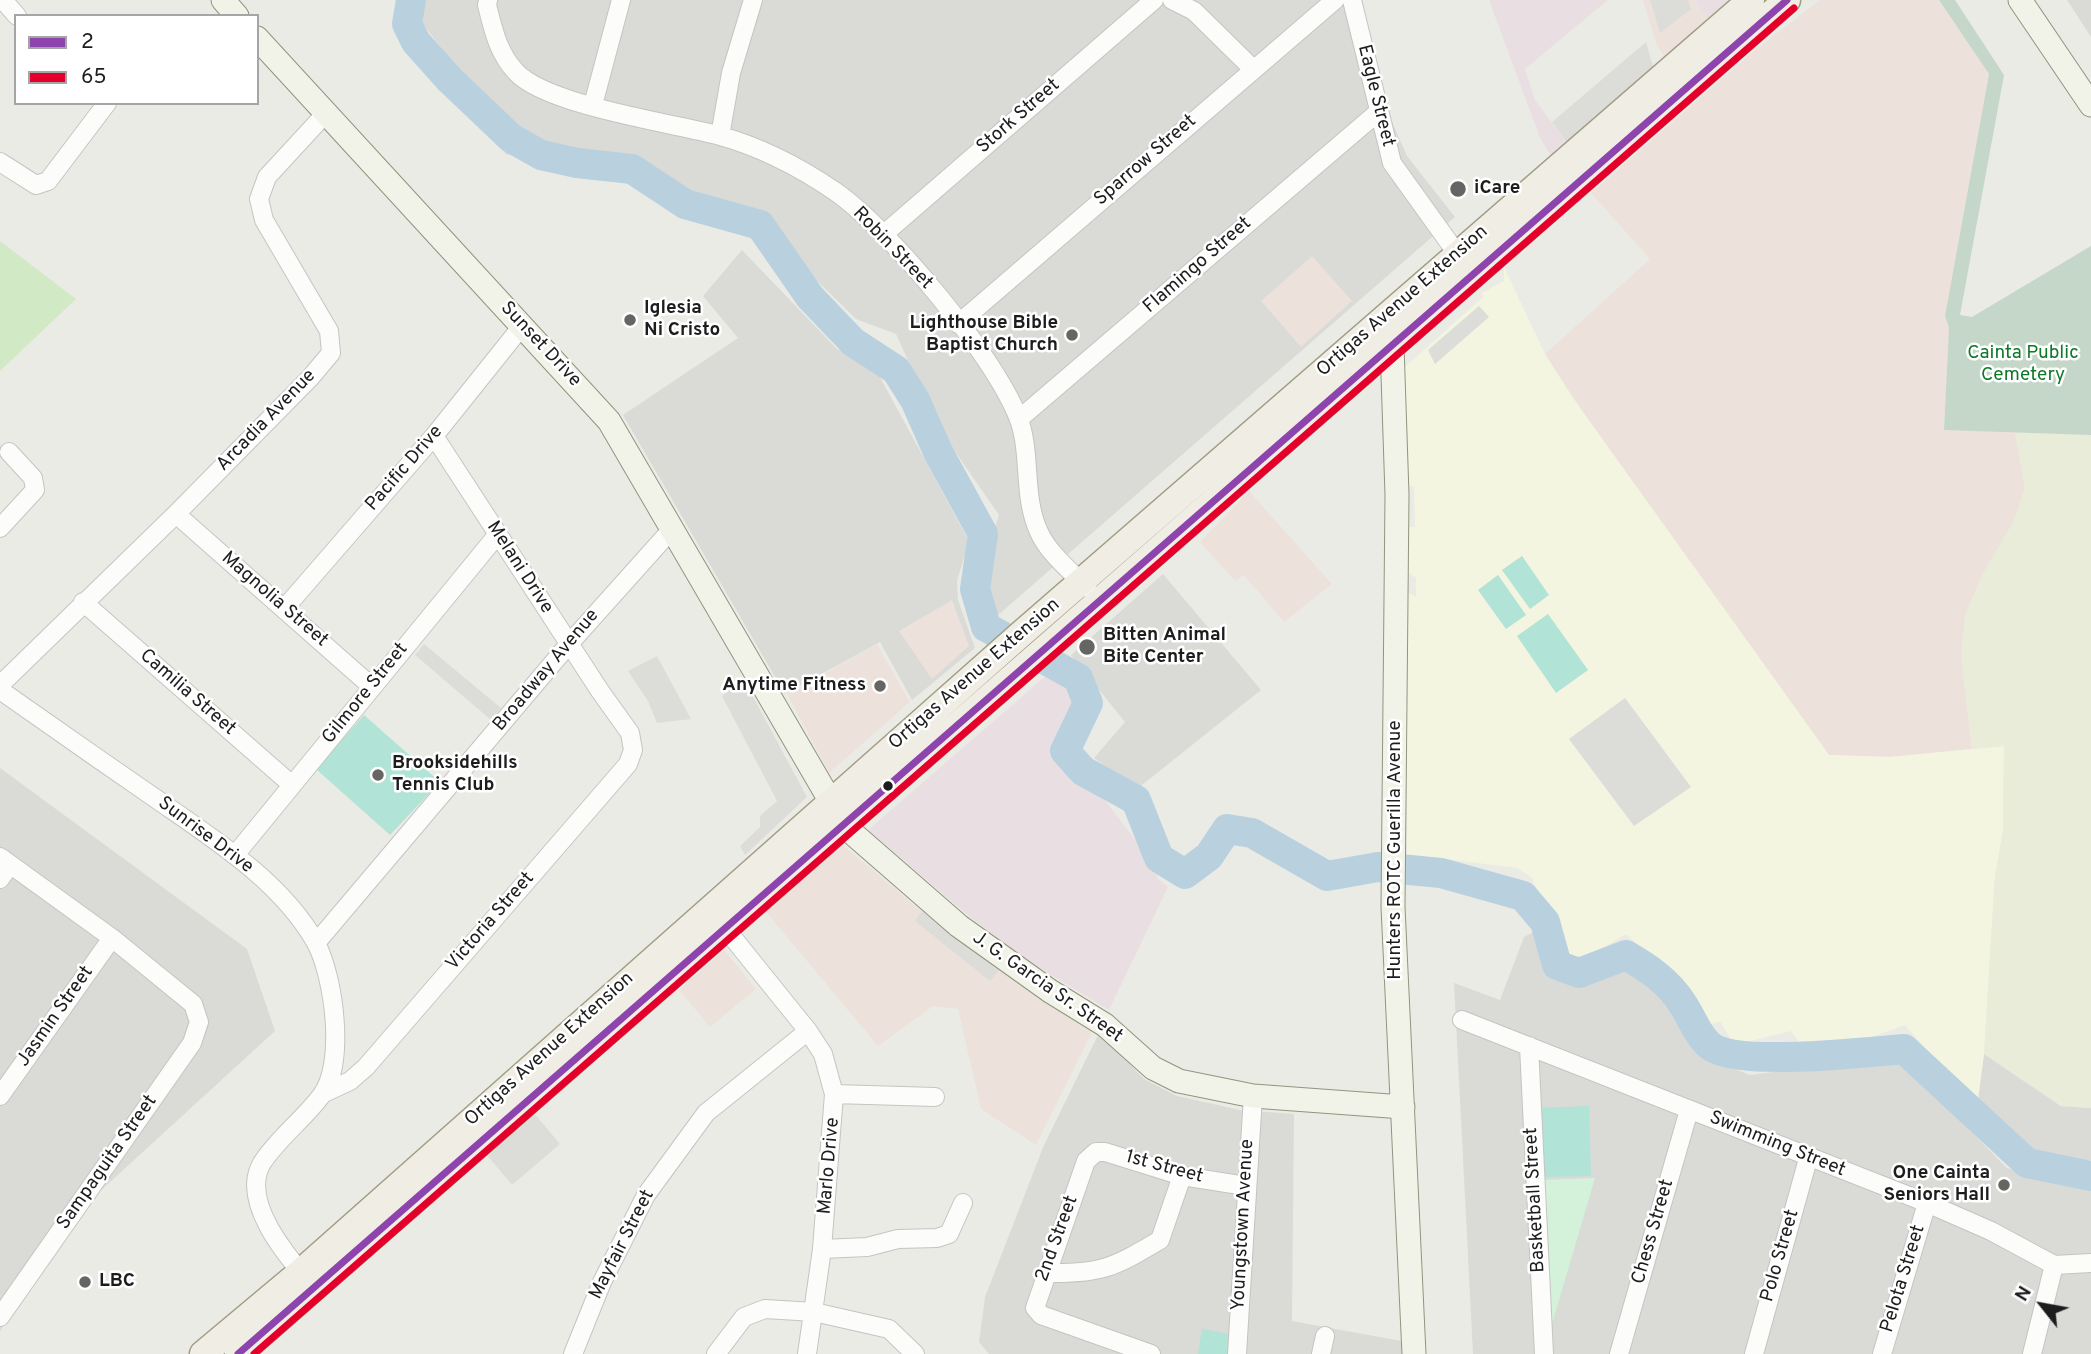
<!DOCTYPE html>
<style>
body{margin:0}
#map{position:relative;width:2091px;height:1354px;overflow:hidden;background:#ebebe6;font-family:Overpass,sans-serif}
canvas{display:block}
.legend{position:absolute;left:14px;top:14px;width:245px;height:91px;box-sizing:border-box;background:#fff;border:2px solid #a5a5a5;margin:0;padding:9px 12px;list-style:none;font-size:21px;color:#1d1d1d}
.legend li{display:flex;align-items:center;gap:14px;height:35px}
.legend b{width:35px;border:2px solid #a5a5a5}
.north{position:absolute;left:2007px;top:1270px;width:70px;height:70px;-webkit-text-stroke:5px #fff;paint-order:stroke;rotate:301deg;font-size:19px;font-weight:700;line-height:28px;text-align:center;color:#1d1d1d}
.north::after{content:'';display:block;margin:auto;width:24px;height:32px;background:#1d1d1d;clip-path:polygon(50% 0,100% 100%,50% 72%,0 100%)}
</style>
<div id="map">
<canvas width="2091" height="1354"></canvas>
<ul class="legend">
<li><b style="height:9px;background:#8e44ad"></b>2</li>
<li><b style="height:9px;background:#e4002b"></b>65</li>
</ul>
<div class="north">N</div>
</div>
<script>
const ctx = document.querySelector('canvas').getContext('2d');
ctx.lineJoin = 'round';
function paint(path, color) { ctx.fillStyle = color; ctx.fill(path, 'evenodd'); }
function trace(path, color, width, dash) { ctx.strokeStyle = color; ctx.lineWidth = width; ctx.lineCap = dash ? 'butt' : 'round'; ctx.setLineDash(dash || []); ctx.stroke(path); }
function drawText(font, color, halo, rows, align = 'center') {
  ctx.font = font + ' Overpass,sans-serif'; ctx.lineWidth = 5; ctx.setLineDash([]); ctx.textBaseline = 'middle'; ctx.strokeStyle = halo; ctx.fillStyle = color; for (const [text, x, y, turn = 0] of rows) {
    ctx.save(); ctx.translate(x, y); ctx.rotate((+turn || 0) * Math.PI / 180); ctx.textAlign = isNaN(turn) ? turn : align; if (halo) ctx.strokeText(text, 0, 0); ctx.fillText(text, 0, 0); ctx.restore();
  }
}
const residential = new Path2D(`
 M417,0H1360L1380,95L1407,156L1455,217L997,616L988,586L987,553L999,515L938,427L896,334L856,319L806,270L785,237L765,217L695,199L632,154L555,163L505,154L506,131L418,18Z
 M2067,0H2091V37Z
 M742,250L837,349L874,366L969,541L957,581L958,600L975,648L912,700L880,642L785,694L623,415L738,338L703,296Z
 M1163,574L1261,690L1137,789L1094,758L1125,722L1071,655Z
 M0,768L247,949L275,1031L97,1194L0,1331Z
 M1537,930L1547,957L1561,978H1599L1634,962L1704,1057L1750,1075L1897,1056L2007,1168L2091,1190V1354H1473L1454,983L1500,1000L1524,937Z
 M1099,1033L1144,1079L1177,1096L1240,1110L1294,1114L1292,1321L1407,1342L1408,1354H989L979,1342L985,1297L1044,1145Z
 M1984,1054L2061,1106L2091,1108V1160L2070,1161L2026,1148L1977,1107Z`);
const commercial = new Path2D(`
 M1643,0H1695L1709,23L1666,59L1657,46Z
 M1820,0H1939L1989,74L1945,316L1949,328L1944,430L2015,432L2025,489L2013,523L1982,575L1965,616L1961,657L1972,749L1890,757L1829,755L1591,424L1545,354L1650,259L1591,193L1755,50Z
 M1312,256L1352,301L1301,347L1261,301Z
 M1249,491L1332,584L1284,622L1244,575L1235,581L1200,542Z
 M952,600L969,646L932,679L899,631Z
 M877,644L910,702L829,773L787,694Z
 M843,845L913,904L1042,999L1095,1026L1036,1145L981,1109L958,1009L933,1006L878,1046L766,912Z
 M724,950L756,989L710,1027L679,990Z`);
const industrial = new Path2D(`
 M1489,0H1608L1525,69L1535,100L1568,144L1552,158L1540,138Z
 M1695,0H1736L1709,23Z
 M1049,673L1071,683L1081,699L1056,750L1104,799L1151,860L1158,879L1168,887L1109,1010L1028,961L970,917L868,830Z`);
const education = new Path2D(`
 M1504,267L1545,354L1570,394L1829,755L1890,757L2004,746L2003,831L1995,876L1984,1054L1977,1107L1905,1025L1871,1037L1799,1042L1791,1031L1734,1045L1720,1021L1706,1026L1668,973L1626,934L1583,960L1566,954L1532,878L1517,868L1407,854L1404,594L1406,591L1416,597V578L1404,569V527H1415L1414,487L1404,483L1405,367L1483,297L1482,293L1504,281Z`);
const farmland = new Path2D(`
 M2015,432L2091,435V1108L2061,1106L1984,1054L1995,876L2003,831L2004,746L1972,749L1961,657L1965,616L1982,575L2013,523L2025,489Z`);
const grass = new Path2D(`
 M0,241L76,299L0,371Z`);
const cemetery = new Path2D(`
 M1939,0H1955L2004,75L1960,315L1972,317L2091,246V435L1944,430L1949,328L1945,316L1989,74Z`);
const park = new Path2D(`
 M1595,1178L1545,1348L1540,1180Z`);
const pitch = new Path2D(`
 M1522,556L1549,595L1530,609L1502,570Z
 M1498,575L1526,615L1506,629L1478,590Z
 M1548,614L1588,670L1556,693L1517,636Z
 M364,715L440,782L390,835L316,769Z
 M1589,1106L1591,1176L1541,1177L1538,1108Z
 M1202,1329L1231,1334L1228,1354H1198Z`);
const parking = new Path2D(`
 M1650,0H1688L1691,9L1660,33Z
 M1646,42L1654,70L1568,144L1552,122Z
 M1479,306L1489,317L1435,364L1428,350Z
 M424,644L501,708L491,720L415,655Z
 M657,656L691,719L657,723L648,701L628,671Z
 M744,680L807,797L745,855L740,846L760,827V816L777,801L722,696Z
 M1625,698L1691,787L1634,826L1569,739Z
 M922,911L1000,969L990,981L915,921Z
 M534,1113L560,1144L512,1185L486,1154Z`);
const river = new Path2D(`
 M411,0L407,24L416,42L450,80L511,138L541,155L577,163L632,169L685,204L760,225L810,297L853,342L896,370L915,400L938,452L983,534L975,589L986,627L1078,678L1088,703L1065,751L1083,771L1136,800L1159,858L1185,874L1209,856L1227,829L1252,833L1327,876L1378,867L1441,873L1523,896L1545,922L1557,965L1579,973L1626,955C1648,968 1668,981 1682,1003C1691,1016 1697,1034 1708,1044C1732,1068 1867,1052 1904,1049L2027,1163L2091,1176`);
const street = new Path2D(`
 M3,0L17,16
 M488,0L487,5C493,29 498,53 516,72C546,105 671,123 717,135C758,146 801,168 836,192C891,231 993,354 1018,417C1032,452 1022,496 1039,532C1048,553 1071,571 1087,588
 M1172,0L1194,11L1253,69
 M1352,0L1392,163L1458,255
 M593,105L621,0
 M720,136L731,73L753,0
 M0,162L36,185L48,181L107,103
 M884,234L1154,0
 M958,324L1335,0
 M1019,419L1377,113
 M176,514L371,686
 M0,528L35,490L33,478L9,452
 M83,602L292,785
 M284,609L434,436L522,326
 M0,685L176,514L310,378L331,353L329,331L264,220L259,199L267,177L326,113
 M0,690C51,726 101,761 152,796C209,836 281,880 316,943C334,977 346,1064 321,1096C303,1120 278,1138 262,1163C240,1200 285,1254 307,1279
 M235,855L498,534
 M0,857L112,938L193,1004L199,1022L192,1043L0,1317
 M0,879L10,865
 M725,928L808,1031L823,1054L834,1094L822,1249L807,1354
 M316,943L569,644L672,529
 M1462,1020L1927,1203L1991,1231L2054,1265L2091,1263
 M1529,1046L1544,1354
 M324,1093L350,1081L366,1067L628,764L633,750L630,733L600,691L434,436
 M834,1094L935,1097
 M0,1096L112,938
 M822,1249L867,1247L898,1239L937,1238L949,1234L963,1203
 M1048,1273C1102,1274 1114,1267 1160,1240L1182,1176
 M573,1354L602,1282L646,1195L706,1113L808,1031
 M716,1354L744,1317L765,1309L814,1312L889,1329L915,1354
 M1151,1354L1041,1315L1035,1308L1086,1161L1096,1152H1105L1182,1176L1246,1186
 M1237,1354L1253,1096
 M1321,1354L1325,1336
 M1619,1354L1689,1110
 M1754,1354L1808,1159
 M1882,1354L1927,1203
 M2032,1354L2054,1265`);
const secondary = new Path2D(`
 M223,0L237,16
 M2020,0L2091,105
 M257,38L609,421L831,802
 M1392,345L1397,495L1393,907L1414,1354
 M843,825L959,926L1050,991L1105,1025L1153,1068L1179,1081L1253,1096L1403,1107`);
const primary = new Path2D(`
 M203,1354L301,1272L1021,634L1751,0
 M238,1354L1787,0`);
const bus1 = new Path2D(`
 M238,1354L1787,0`);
const bus2 = new Path2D(`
 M254,1354L1794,8`);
const markers = [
 [1458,189,9,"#656563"],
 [630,320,7,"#656563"],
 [1072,335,7,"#656563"],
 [1087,647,9,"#656563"],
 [880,686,7,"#656563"],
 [378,775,7,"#656563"],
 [888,786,6,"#1d1d1d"],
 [2004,1185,7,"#656563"],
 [85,1282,7,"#656563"]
];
const streetNames = [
 ["Eagle Street",1375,96,76],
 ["Stork Street",1019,117,-41],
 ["Sparrow Street",1146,161,-41],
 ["Robin Street",892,249,46],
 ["Flamingo Street",1198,266,-41],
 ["Ortigas Avenue Extension",1403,302,-41],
 ["Sunset Drive",540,345,47],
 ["Arcadia Avenue",267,421,-46],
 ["Pacific Drive",405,469,-49],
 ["Melani Drive",519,568,57],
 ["Magnolia Street",274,600,41],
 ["Broadway Avenue",547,671,-50],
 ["Ortigas Avenue Extension",975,675,-41],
 ["Camilia Street",187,693,41],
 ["Gilmore Street",366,694,-51],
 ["Sunrise Drive",205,836,37],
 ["Hunters ROTC Guerilla Avenue",1396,850,-90],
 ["Victoria Street",491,922,-49],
 ["J. G. Garcia Sr. Street",1047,988,35],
 ["Jasmin Street",56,1017,-55],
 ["Ortigas Avenue Extension",550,1050,-42],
 ["Swimming Street",1777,1145,22],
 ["Sampaguita Street",108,1163,-55],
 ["Marlo Drive",830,1166,-85],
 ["1st Street",1164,1168,15],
 ["Basketball Street",1536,1200,-93],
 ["Youngstown Avenue",1244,1225,-87],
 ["Chess Street",1654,1232,-74],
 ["2nd Street",1058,1239,-70],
 ["Mayfair Street",623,1245,-63],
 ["Polo Street",1781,1256,-74],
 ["Pelota Street",1904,1279,-73]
];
const poiNames = [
 ["iCare",1474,189],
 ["Iglesia",644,309],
 ["Ni Cristo",644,331],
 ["Lighthouse Bible",1058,324,"right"],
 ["Baptist Church",1058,346,"right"],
 ["Bitten Animal",1103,636],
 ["Bite Center",1103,658],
 ["Anytime Fitness",866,686,"right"],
 ["Brooksidehills",392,764],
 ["Tennis Club",392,786],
 ["One Cainta",1990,1174,"right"],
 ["Seniors Hall",1990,1196,"right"],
 ["LBC",99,1282]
];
const parkNames = [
 ["Cainta Public",2023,354],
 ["Cemetery",2023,376]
];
paint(residential, '#dadad7');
paint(commercial, '#ede1db');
paint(industrial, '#e9dfe3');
paint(education, '#f3f5e0');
paint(farmland, '#e8ecd9');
paint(grass, '#d2e9c5');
paint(cemetery, '#c4d7c8');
paint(park, '#d3f2d9');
paint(pitch, '#b1e3d6');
paint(parking, '#dcdcd9');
trace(river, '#b9d1de', 30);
trace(street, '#c4c4c2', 20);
trace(secondary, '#90957e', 25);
trace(primary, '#a19c83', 29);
trace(street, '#fcfcfb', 18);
trace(secondary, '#f1f3e9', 23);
trace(primary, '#f0ede4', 26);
trace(bus1, '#8e44ad', 7);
trace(bus2, '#e4002b', 7);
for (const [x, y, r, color] of markers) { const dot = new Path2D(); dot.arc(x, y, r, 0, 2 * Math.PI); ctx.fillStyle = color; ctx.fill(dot); trace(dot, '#fff', 2.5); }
drawText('19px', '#1d1d1d', '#fff', streetNames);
drawText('bold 19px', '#1d1d1d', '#fff', poiNames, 'left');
drawText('19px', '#0e7928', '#fff', parkNames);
</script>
